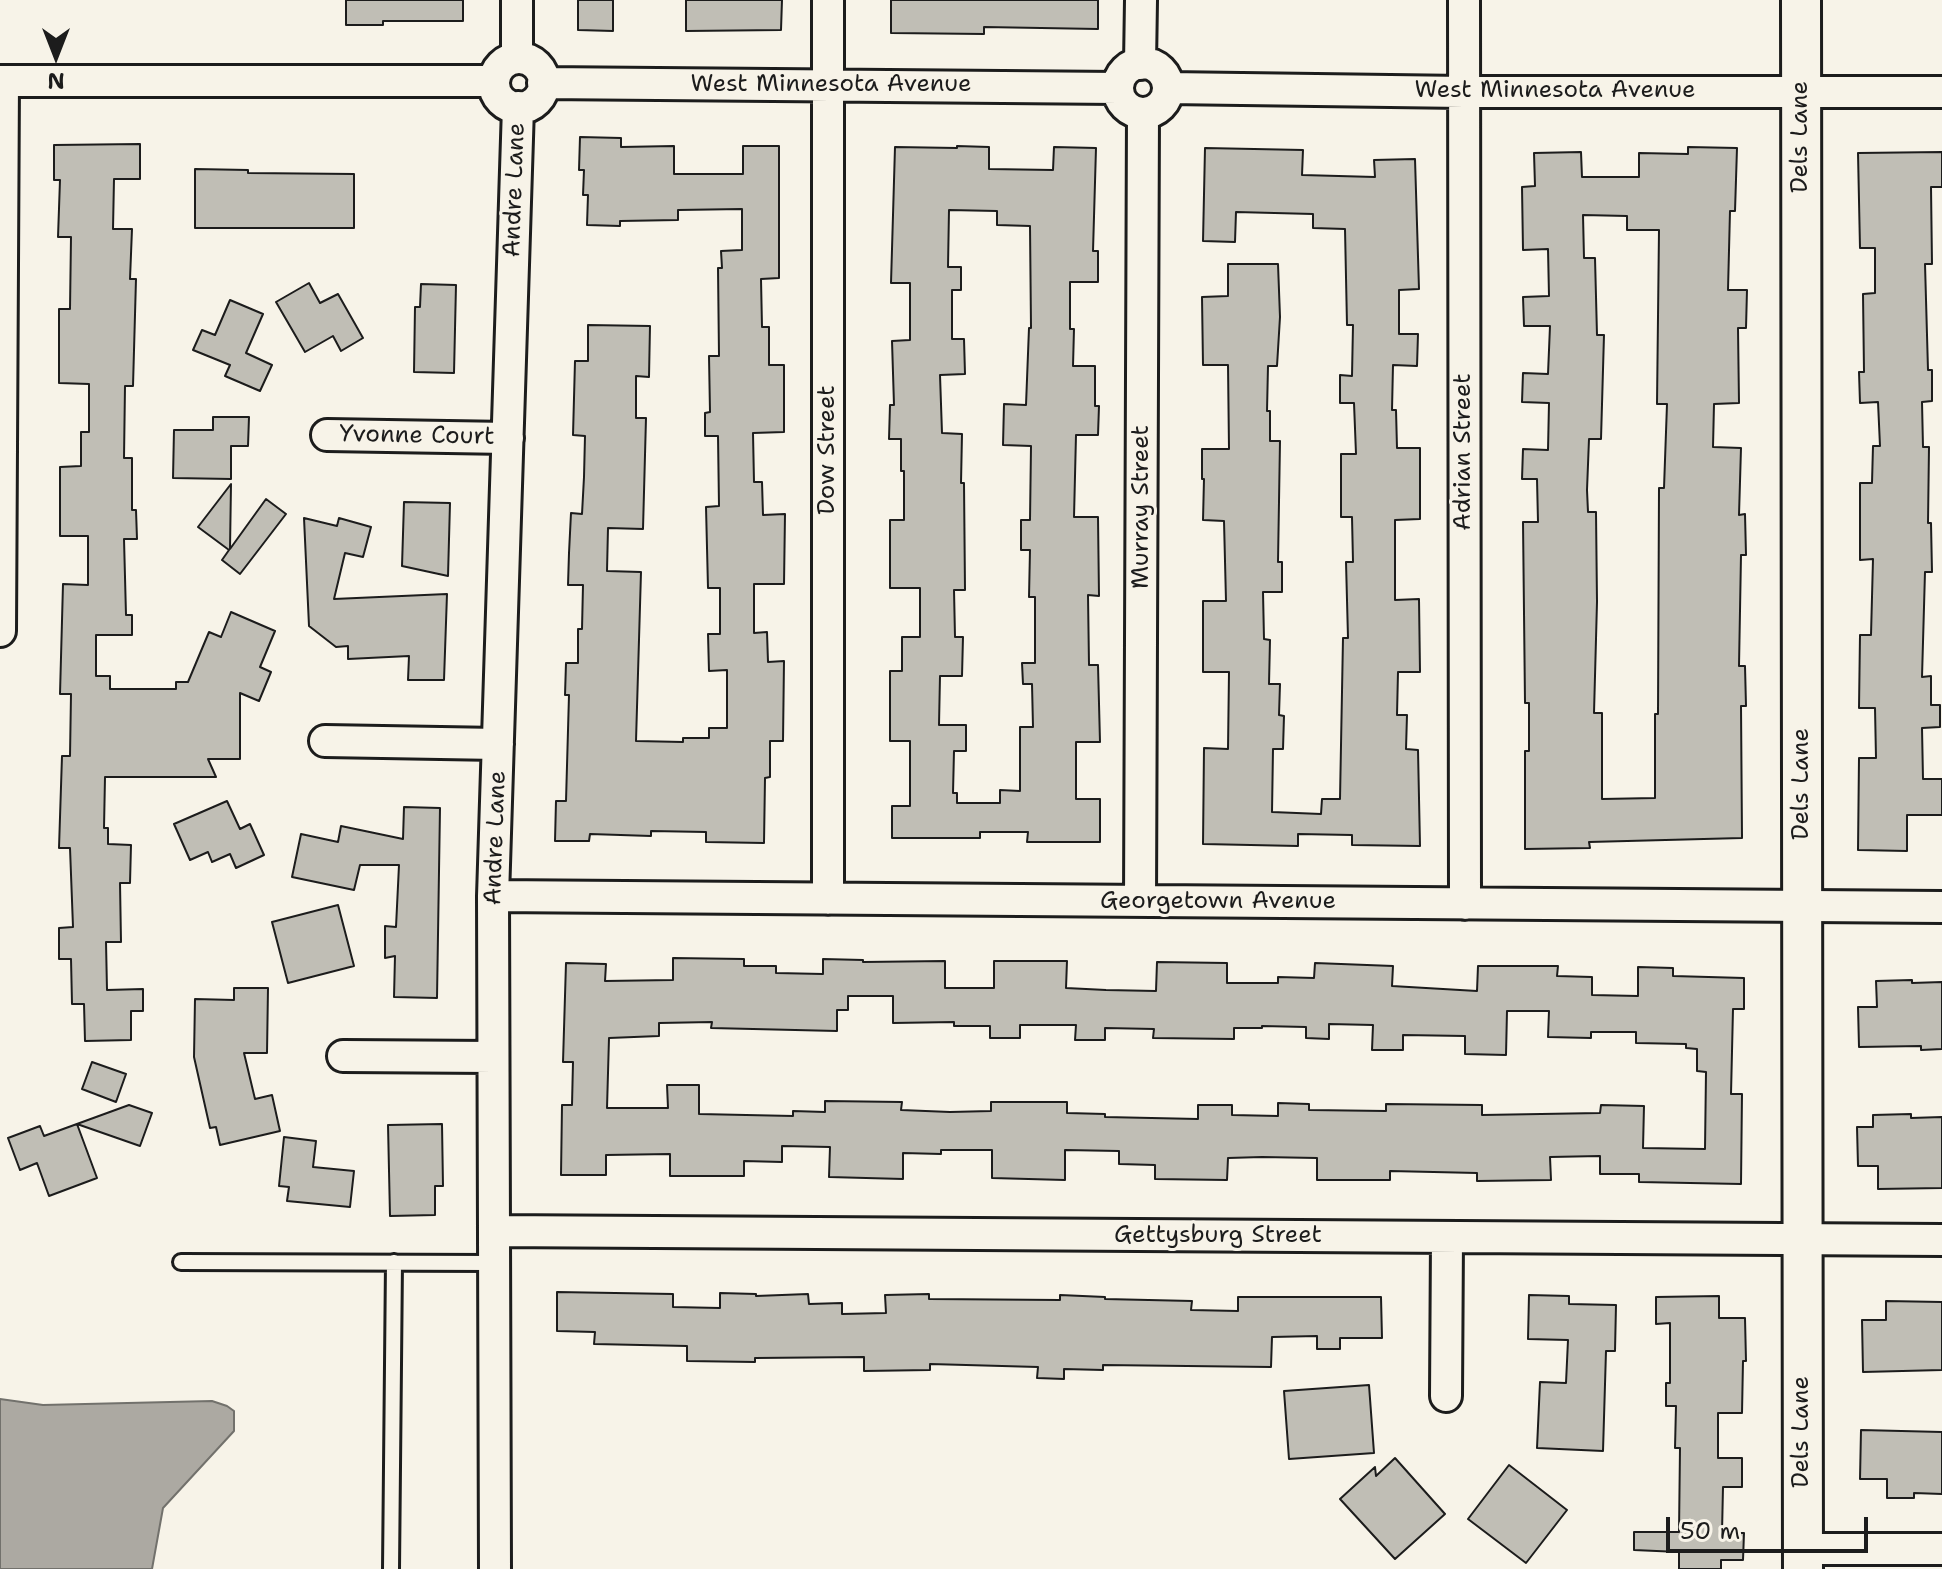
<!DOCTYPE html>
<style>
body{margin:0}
#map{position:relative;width:1942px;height:1569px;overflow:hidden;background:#f7f3e8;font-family:"Shantell Sans",sans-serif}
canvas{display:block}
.north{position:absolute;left:16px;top:16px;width:80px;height:80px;-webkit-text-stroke:6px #f7f3e8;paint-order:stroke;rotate:180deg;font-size:22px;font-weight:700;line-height:32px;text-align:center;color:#1c1c1c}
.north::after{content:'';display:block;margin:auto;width:28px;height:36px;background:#1c1c1c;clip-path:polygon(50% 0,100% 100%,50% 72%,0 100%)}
.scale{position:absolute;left:1666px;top:1517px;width:202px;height:36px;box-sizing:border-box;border:4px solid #1c1c1c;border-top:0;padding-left:10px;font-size:24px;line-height:28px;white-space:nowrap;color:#1c1c1c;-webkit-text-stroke:6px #f7f3e8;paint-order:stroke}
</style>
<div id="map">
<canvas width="1942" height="1569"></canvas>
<div class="north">N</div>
<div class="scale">50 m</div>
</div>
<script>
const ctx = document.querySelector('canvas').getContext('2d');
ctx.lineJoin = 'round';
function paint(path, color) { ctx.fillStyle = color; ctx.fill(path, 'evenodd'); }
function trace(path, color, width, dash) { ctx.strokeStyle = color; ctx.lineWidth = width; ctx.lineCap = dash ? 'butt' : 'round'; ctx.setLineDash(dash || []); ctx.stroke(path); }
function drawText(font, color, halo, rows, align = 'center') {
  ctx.font = font + ' "Shantell Sans",sans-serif'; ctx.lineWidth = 6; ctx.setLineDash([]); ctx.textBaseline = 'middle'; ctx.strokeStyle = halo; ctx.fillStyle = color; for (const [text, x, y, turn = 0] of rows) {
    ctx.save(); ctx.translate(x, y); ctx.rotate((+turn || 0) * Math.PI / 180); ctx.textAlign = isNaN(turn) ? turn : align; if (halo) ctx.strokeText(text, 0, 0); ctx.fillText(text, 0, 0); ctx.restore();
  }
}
const water = new Path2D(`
 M0,1399L43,1405L212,1401L227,1406L234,1411V1431L163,1508L152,1569H0Z`);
const building = new Path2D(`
 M346,0H463V21H383V25H346Z
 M578,0H613V31L578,30Z
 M686,0H782L781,30L686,31Z
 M891,0H1098V29L984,27V34L891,33Z
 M580,137L621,138V147L674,146V174H743V146H779V278L761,279L762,327H769V365H784V432L753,433L754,482H762L763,515L785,514L784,584H754V633L767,632L768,662L784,661L783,741H770V777L765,778L764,843L706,842V832L651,831V836L590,834L589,841H555L556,801H566L569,695H565L566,663H578V629H582L583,585H568L569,553L571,513L582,514L584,477L585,436L573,435L575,361H588V325L650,326L649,377L636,376V418H646L643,529L608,528L607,571L641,572L636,741L683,742V738H709V728H727V670L709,671L708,634H720V588H708L706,507L719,506L718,436H705V413L710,412L709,356H719L718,268H722L721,251L742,250V209L678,210V220L620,221V226L587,225L588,195H583L584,170H579Z
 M140,144V179H114L113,229H132L130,279H136L133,386H125L124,458H132V510H136L137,539H124L126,615H132V635H96V676H110V689H176V682H188L209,632L221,637L231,612L275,631L260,667L271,672L259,701L240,693V759H208L216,777H105L104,828H108V844L131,845L130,883H120L121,942H106L107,990L143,989V1011H131V1040L85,1041L84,1004H72L71,959H59V928L73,927L70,848H59L62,756H70L71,694H60L63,584L88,585V536H60V467L81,466V432H89V384L59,383V309H70L71,237H58L60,180H54V145Z
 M957,146L989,147V169L1053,170L1054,147L1096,148L1093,251H1098V282H1070V329H1074L1073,366H1095V406H1099L1098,435H1076L1074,517H1098L1099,596L1088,595L1089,665H1098L1100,742H1076V799H1100V842H1027L1028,832H980V838H892V806H910V741H890V671H902V637H920V588H890V520H904V471H901V439H889L890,405H894L892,341L910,340V283H891L895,147L957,148ZM949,210L997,211V225L1030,226L1031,328H1029L1026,405L1004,404L1003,445L1031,446L1030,520H1021V550H1030L1029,597H1035V663H1022L1023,684H1032L1033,727H1020V791L1000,790V803H957V793H953L954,751H966V725H939L940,676H962L963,637H955L954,590H965L964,483H961L962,434L942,433L940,375L965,374L964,339H952V290H961V267H948Z
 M1688,147L1737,148L1735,211H1730L1728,290H1747L1746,328H1738L1739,403L1714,404L1713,447L1741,448L1739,515L1745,514L1746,555H1741L1739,666H1745L1746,706H1741L1742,838L1589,842L1590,848L1525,849V751H1529V703H1525L1523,522H1538L1537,479H1522L1523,449L1548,450L1549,403L1522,402L1523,373L1548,374L1550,326H1524L1523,297L1549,296L1548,249L1523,250L1522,187L1535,186L1534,153L1581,152L1582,177H1639V153L1688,154ZM1583,215L1627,216V230H1659L1657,404H1667L1664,488H1659L1658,714H1655V798L1602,799V713H1594L1597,602L1596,512H1588L1587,490L1589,439H1601L1604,335H1597L1595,258H1584Z
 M1205,148L1303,150L1302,175L1375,177L1374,160L1415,159L1419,289L1399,290V334H1418L1417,366L1393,365L1392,410H1396L1397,448H1420V519L1395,520V600L1419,599L1420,672H1398L1397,715H1407L1406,749L1418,750L1420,846L1352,845V835L1298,834V846L1203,844L1204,748L1228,749L1229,672H1203V601H1226L1224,521L1203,520L1204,479H1202V449H1229L1228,365H1203L1202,297L1228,296V264H1278L1280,317L1277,366H1268L1267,411H1270V441H1280L1278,562H1282V592H1263L1264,639L1270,640L1269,684H1280L1279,715L1284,716L1283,749H1273L1272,812L1321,814L1322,799H1340L1343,638H1348L1346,562H1353L1352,517H1341V454H1356L1354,403H1340V375L1352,376L1353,325H1347L1345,229L1313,228V214L1236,212L1235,242L1203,241Z
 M1942,152V187H1931L1932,264H1925L1928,370H1932V401L1922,402L1923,447H1929L1928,523H1931L1932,572H1925L1922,677L1931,676V705H1940V727L1922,728L1923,779H1942V815H1907V851L1858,850L1859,758H1876L1875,708H1859L1860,635H1871L1873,559L1860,560V483H1872L1873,446H1880L1878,402L1860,403L1859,372H1864L1863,294L1875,293V248H1860L1858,153Z
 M195,169L248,170V173L354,174V228H195Z
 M309,283L320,303L338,294L363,338L341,351L333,336L305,352L276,302Z
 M421,284L456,285L454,373L414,372L415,307H420Z
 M230,300L263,314L246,353L272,365L260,391L225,376L230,365L193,350L202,330L215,335Z
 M213,417H249L248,446H231V479L173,478L174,430H213Z
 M231,484L230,549L266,499L286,514L240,574L222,560L229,550L198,527Z
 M404,502L450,503L448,576L402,566Z
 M304,518L337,526L339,518L371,527L363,557L345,553L334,599L447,594L444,680H408L409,656L348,659V646L336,647L309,626Z
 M227,801L240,829L250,824L264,855L236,868L230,854L212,862L208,852L190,860L174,824Z
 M404,807L440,808L437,998L394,997L395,956L385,958V926L396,927L399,865H360L354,890L292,877L301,834L338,842L341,826L403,839Z
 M338,905L354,966L288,983L272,922Z
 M673,958L744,959V966H776V973L823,974V959L863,960V962L945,961V988H994V961H1067L1066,988L1106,990L1156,991L1157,962L1227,963V983H1278V977L1314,978L1315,963L1393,966L1392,986L1477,991L1478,966H1558L1557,976L1592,977V995L1638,996V967L1673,968V976L1744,978V1009H1733L1731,1094H1742L1741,1184L1639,1182V1174H1600V1156L1550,1157L1551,1180L1477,1181V1173L1390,1171V1180H1317V1158L1262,1157L1228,1158L1227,1180L1155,1179V1165L1119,1164V1151L1065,1150V1180L992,1178V1150H941V1154L903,1153V1179L829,1177L830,1147L782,1146V1162L744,1161V1176H670V1154L606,1155V1175H561L562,1105H572L573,1062H563L566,963L606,964L605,981L673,980ZM848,996H893V1023L954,1022V1026H990V1038H1020V1025H1076L1075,1040H1105V1028L1154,1029L1153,1038L1234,1039V1028H1262V1026L1306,1027V1038L1329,1039V1024L1373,1025L1372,1050H1403V1035L1465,1036V1054L1506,1055L1507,1011H1549L1548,1037L1591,1038V1032H1636V1043L1686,1044V1048L1697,1049V1071L1706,1072L1705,1149L1643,1148L1644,1106L1601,1105L1600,1113L1482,1115V1105L1386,1104V1111L1309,1110V1104L1278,1103V1116L1232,1115V1105H1198V1119L1105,1117V1114L1067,1113V1102H991V1111L950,1112L901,1110L902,1102L825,1101V1112L793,1111V1116L699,1114V1085H667L668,1108H607L609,1038L659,1036V1023L712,1022L711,1028L837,1031V1010H848Z
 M1912,980V983L1942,982V1049L1921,1050V1046L1859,1047L1858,1007H1877L1876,981Z
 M234,988H268L267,1053H244L255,1099L272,1095L280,1131L220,1145L216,1127L210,1128L194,1057L195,999L234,1000Z
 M92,1062L126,1074L116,1102L82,1089Z
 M129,1105L152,1113L140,1146L77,1124L97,1178L49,1196L37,1163L20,1170L8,1138L40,1126L44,1136Z
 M1911,1114V1118L1942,1117V1188L1878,1189V1166H1858L1857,1127H1873V1115Z
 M442,1124L443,1186H435V1215L390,1216L388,1125Z
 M284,1137L316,1141L313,1167L354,1171L350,1207L287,1201L289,1187L279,1186Z
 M557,1292L673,1294V1307L720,1308V1293L756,1294V1296L808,1294L809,1304L842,1303V1314L886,1313L885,1295L929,1294V1299L1060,1300V1295L1105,1297V1299L1192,1301L1191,1310L1238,1311V1297H1381L1382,1338H1340V1349H1317V1336L1272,1337L1271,1367L1103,1365V1370L1064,1369V1379L1037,1378L1038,1367L930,1364V1370L864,1371V1357L755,1358V1362L687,1361V1346L594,1344L595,1332L557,1331Z
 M1529,1295L1569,1296V1304L1616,1305L1615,1351H1606L1603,1451L1537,1448L1540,1382L1566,1383L1568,1340L1528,1339Z
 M1719,1296V1318H1745L1746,1361H1743L1742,1413H1718V1458H1742V1487H1723L1722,1533H1744L1743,1560H1721V1569H1679V1552L1634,1550V1532H1679L1680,1448H1675L1676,1406H1666V1383H1670V1323L1656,1324V1297Z
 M1886,1301L1942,1302V1370L1863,1372L1862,1320H1886Z
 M1369,1385L1374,1453L1289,1459L1284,1391Z
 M1861,1430L1942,1432V1494L1914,1493V1498H1887V1479H1860Z
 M1395,1458L1445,1514L1395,1559L1340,1499L1375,1467L1376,1476Z
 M1509,1465L1567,1510L1526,1563L1468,1519Z`);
const service = new Path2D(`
 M181,1262L493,1263
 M391,1569L394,1262`);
const minor = new Path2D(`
 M1464,0L1465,904
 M517,58V0
 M494 83a25 25 0 1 1 50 0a25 25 0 1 1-50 0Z
 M1118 88a25 25 0 1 1 50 0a25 25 0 1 1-50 0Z
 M1140,64L1141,0
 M0,81H494
 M543,83L1118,88
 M1168,88L1464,92H1942
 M327,435L508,438
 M0,631L3,81
 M325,741L498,744
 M493,896L1942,907
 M828,899V0
 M1140,901L1143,113
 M343,1056L493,1057
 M494,1231L1942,1240
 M1446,1396L1447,1238
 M1803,1549H1942
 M495,1569L493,896L518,107`);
const tertiary = new Path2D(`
 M1801,0L1803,1569`);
const streetNames = [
 ["West Minnesota Avenue",831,85],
 ["West Minnesota Avenue",1555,91],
 ["Dels Lane",1801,137,-90],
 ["Andre Lane",515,190,-88],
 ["Yvonne Court",417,436,1],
 ["Dow Street",828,450,-90],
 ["Adrian Street",1464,452,-90],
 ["Murray Street",1142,507,-90],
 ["Dels Lane",1802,784,-90],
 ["Andre Lane",496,838,-88],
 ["Georgetown Avenue",1218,902],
 ["Gettysburg Street",1218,1236],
 ["Dels Lane",1802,1432,-90]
];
paint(water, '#aca9a2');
trace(water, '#72716c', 2);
paint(building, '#c0beb5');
trace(building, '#1c1c1c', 2);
trace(service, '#1c1c1c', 20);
trace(minor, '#1c1c1c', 36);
trace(tertiary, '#1c1c1c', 44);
trace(service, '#f7f3e8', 14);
trace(minor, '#f7f3e8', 30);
trace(tertiary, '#f7f3e8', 38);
drawText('24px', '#1c1c1c', '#f7f3e8', streetNames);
</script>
